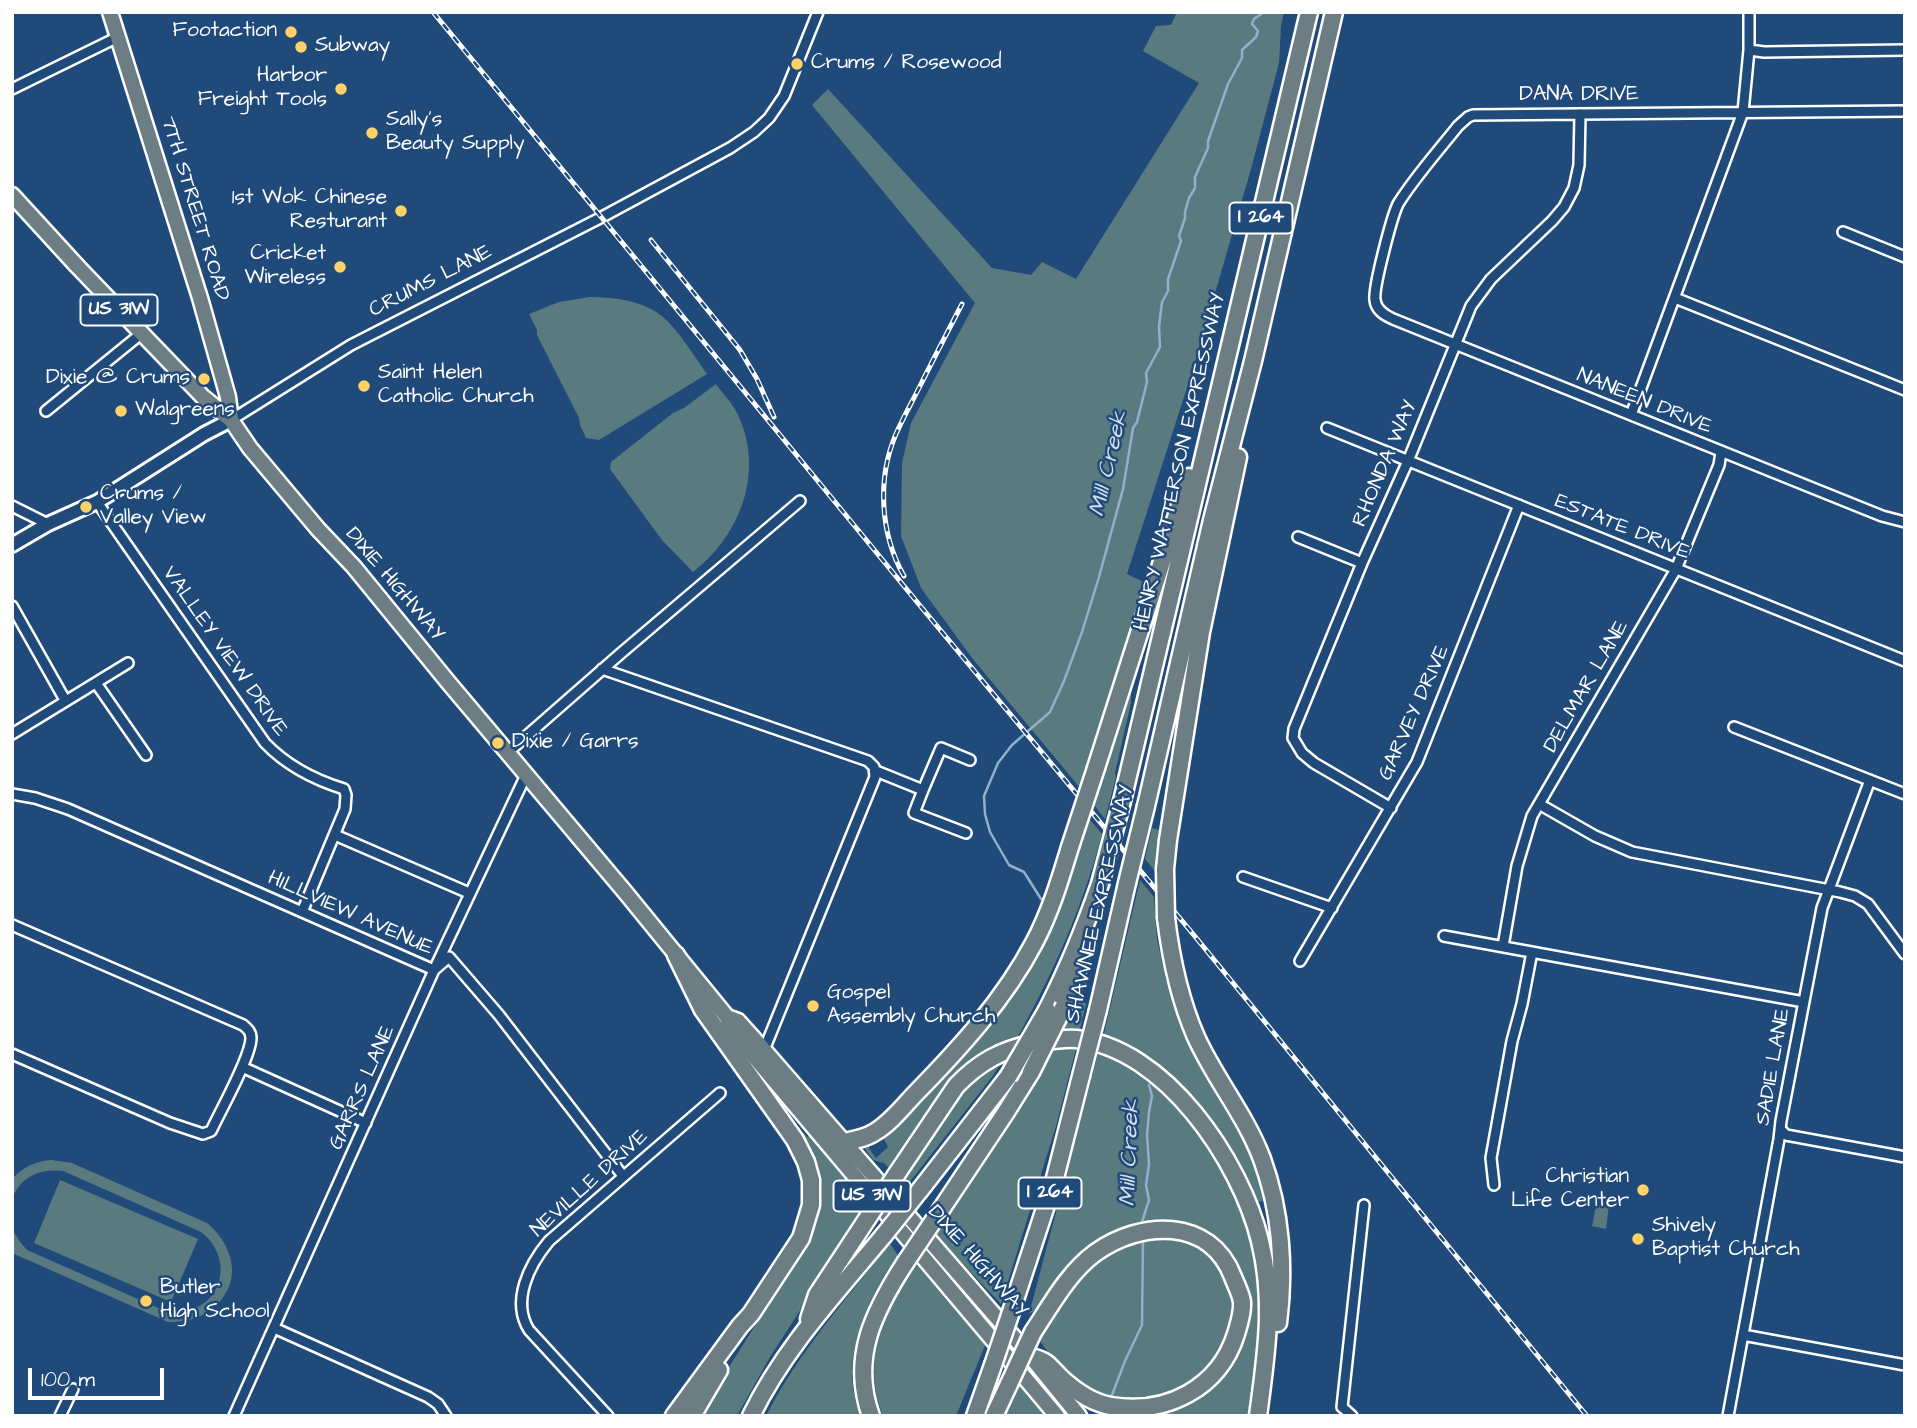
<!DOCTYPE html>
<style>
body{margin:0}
#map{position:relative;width:1917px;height:1428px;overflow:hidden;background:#1f4a7a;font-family:"Architects Daughter",sans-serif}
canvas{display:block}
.frame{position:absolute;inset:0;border:14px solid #fff;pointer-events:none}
.scale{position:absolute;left:28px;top:1368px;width:136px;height:32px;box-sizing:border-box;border:4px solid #fff;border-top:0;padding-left:9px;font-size:21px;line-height:24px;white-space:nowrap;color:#fff;-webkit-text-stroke:5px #1f4a7a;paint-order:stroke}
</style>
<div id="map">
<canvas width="1917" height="1428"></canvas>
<div class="frame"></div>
<div class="scale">100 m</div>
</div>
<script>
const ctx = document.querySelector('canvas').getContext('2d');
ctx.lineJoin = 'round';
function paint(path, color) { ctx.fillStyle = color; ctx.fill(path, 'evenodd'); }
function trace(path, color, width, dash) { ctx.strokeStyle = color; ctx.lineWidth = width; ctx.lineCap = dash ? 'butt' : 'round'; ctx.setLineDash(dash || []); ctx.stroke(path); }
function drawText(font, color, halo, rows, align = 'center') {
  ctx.font = font + ' "Architects Daughter",sans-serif'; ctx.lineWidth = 5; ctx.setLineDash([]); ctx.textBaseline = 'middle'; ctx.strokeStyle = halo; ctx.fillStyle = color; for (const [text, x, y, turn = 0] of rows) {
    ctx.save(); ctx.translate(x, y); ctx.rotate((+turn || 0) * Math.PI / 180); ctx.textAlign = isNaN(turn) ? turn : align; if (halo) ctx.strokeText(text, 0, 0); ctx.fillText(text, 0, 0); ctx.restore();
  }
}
const green = new Path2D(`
 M1177,12H1284L1281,26L1279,63L1251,169L1193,369L1127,574L1148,584L1081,789L972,658L921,588L901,536L902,463L911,423L975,303L812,105L828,89L992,268L1031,275L1042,262L1076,279L1199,83L1143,51L1156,26L1171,25Z
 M590,297C614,297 645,301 663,317C681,333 693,355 707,374L599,440L586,438L580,425L579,418L537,335V330L529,314L559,302Z
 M716,384C723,394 733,404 738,415C765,472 740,536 693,572L662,540L610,469L611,462L673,413L684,408Z
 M1131,693V703L1115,773L1116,777L1105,819L1091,801L1118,721Z
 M1086,815L1102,834C1084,903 1055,969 1021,1031L1014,1042L1000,1045L988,1051L891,1170L884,1163L873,1160L863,1146L866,1144L876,1158L888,1147L882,1135L999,1009Z
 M1152,828L1159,830L1155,871L1145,859Z
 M1140,880L1154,897L1157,939L1166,980L1214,1091L1245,1144L1256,1170L1263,1201L1256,1202L1236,1160L1206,1117L1103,1038Z
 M1077,996L1086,1004L1079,1033L1061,1031Z
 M1056,1044L1077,1045L1056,1126L1001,1304L935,1235L1023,1103Z
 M1099,1050L1134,1066L1162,1089L1190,1118L1214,1148L1249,1220L1263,1303L1253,1416H1102L1092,1406C1126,1419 1163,1417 1194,1397C1231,1373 1246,1351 1245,1306C1245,1291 1243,1272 1235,1259C1206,1212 1140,1212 1098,1241C1077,1255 1062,1276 1047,1295L1044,1296L1035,1310L1029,1314Z
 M1005,1056L992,1077L905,1188L899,1181L963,1087Z
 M791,1118L807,1137L812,1134L869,1204L770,1357L737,1416H698L780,1286L807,1230L814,1183L789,1119Z
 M51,1160L72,1163L207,1223C229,1241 243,1274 221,1300C217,1305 212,1311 205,1314C194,1320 181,1322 168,1322L12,1253V1229L20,1242L27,1250L165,1311C170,1311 177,1313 182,1312C224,1306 234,1257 201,1232L63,1171C40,1168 19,1177 12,1200L13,1178C25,1166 34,1162 51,1160Z
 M60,1180L198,1239L171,1302L34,1243Z
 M1598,1195L1610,1197L1606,1229L1592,1226Z
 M1150,1235L1192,1240L1221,1264L1234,1301L1232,1324L1224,1347L1212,1365L1198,1378L1181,1390L1148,1401L1104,1398L1082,1387L1055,1362L1038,1338L1071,1285L1109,1250Z
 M890,1244L898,1255C867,1299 837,1361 861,1416H766C798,1353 846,1299 890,1244Z
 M918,1261L952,1300L986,1343L956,1416H883C860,1357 886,1311 918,1261Z
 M1021,1382L1050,1416H1001L1014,1391Z`);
const stream = new Path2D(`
 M1041,899L1024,872L1009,865L990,832L985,814L984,796L998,763L1012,745L1050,712L1064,681L1082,632L1099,577L1123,489L1133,428L1137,422L1147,382L1146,373L1160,347L1159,327L1162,302L1168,291V279L1181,241L1179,236L1185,218V212L1189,198L1195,188V177L1208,148V141L1228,84L1242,58V50L1256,37L1258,31L1252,24L1254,19L1264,12
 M1142,1222L1149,1200L1146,1185L1149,1164L1147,1135L1149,1112L1152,1096L1149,1085
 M1112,1395L1125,1361L1142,1325L1143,1238`);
const street = new Path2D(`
 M1749,50L1764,52L1905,50
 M12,89L118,37
 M1905,111L1473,115L1468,117L1458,126C1439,150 1414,178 1398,204C1392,216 1373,288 1375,300C1376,310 1384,315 1393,319L1882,516L1905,522
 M1843,232L1905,257
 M1675,298L1905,390
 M46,411L142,333
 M1631,415L1743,112L1749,50V12
 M231,420L351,345L602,217L730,148L754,132L769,118L784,96L818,12
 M1327,428L1905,661
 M97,502L265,743C286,765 315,780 344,789L346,795L345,809L302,912
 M12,506L48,524
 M1298,537L1362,563
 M12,606L65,700
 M602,669L868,761L874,767L875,777L764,1050
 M96,683L146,755
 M1734,727L1905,794
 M12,734L128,663
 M507,753L620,654L800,501
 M876,771L923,790L914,813L966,833
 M923,790L941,748L970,760
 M12,794L35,798L68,809L434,970L449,957L499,1015L623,1176
 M1539,804L1595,836L1632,852L1840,892L1855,896L1868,904L1905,954
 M1391,808L1314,763L1302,753L1293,738L1294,729L1362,563L1408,461L1471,306L1491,279L1552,221L1564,207L1574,188L1579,165L1580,114
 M335,835L469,893
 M1243,877L1332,908
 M12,925L243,1025C248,1029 251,1032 251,1038C251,1056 222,1108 213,1127L211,1131L203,1134L170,1123L12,1054
 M1444,936L1804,1002
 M1503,946L1517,866L1532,816L1676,569L1719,465L1721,452
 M1300,961L1417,762L1519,505
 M242,1067L366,1123
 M1780,1129L1786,1135L1905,1157
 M1494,1185L1491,1158L1512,1041L1522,1004L1532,952
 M274,1328L428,1397L438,1404L446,1416
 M1743,1335L1905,1365
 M60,1416L73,1389
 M234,1416L434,970L526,775
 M608,1416L529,1330C511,1301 529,1265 549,1241L720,1093
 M1352,1416L1342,1407L1364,1205
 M1728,1416L1779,1139L1781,1121L1822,908L1870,780`);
const secondary = new Path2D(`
 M12,545L48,524L97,502L204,434L231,420`);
const primary = new Path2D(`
 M110,12L200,298L228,397L231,420
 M12,195L78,267L203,397L231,420L250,448L318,529L354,567L448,682L625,892L727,1017L730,1028L1057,1416
 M727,1017L738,1021L764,1050L1031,1357L1079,1416`);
const highway = new Path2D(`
 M1096,768L1189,477
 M1122,801L1309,12
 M1146,806L1212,520L1253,361L1334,12
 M1168,840L1201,632L1238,457
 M1166,918C1171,959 1179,998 1196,1037C1215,1079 1246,1116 1262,1159C1281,1211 1285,1269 1278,1323
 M1064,1006L1075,981L1079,960
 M1047,1010C1068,969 1085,927 1100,884
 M1098,1010L1127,883
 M844,1142C855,1140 866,1138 875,1132C890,1123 902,1108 914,1095C959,1049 1004,1000 1034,943C1050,913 1060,880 1070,847
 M896,1175L956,1086C979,1062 1001,1050 1034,1043C1048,1041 1061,1038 1076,1039C1165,1047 1241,1162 1260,1241C1275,1301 1266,1356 1258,1416
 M920,1190L1008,1077
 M934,1220L1006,1112L1031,1072
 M1012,1309L1055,1178L1081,1076
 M809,1319L817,1295L867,1219
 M1031,1357C1036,1358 1042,1360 1046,1363C1051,1367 1056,1373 1061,1378C1074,1390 1093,1403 1111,1406C1167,1415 1219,1388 1236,1334C1239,1324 1243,1312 1242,1302C1241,1294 1236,1285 1233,1277C1210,1217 1141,1220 1095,1253C1068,1273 1051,1305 1033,1332
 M674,1416L740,1326L751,1314L801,1238L811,1205V1180L806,1162L795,1140L703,1010L676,955
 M692,1416L719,1370
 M751,1416C784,1348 837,1292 884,1235
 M871,1416C850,1358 874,1311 905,1263
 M975,1416L993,1365
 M994,1416L1009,1384`);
const rail = new Path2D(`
 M433,12L922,608L1193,934L1587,1416
 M651,240L740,350L757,379L774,417
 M904,576C880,534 877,478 896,434C903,418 912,402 920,386C934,358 948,331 962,304`);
const highwayBridge = new Path2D(`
 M1070,847L1096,768
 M1127,883L1146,806
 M1100,884L1122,801
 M1166,918L1165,869L1168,840
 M1031,1072L1064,1006
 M1081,1076L1098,1010
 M1008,1077L1047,1010
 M867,1219L896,1175
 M884,1235L920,1190
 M905,1263L934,1220
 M993,1365L1012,1309
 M1009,1384L1033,1332`);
const markers = [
 [291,32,7,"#ffd166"],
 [301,47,7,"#ffd166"],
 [797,64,7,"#ffd166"],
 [341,89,7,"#ffd166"],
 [372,133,7,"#ffd166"],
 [401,211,7,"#ffd166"],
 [340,267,7,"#ffd166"],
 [204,379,7,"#ffd166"],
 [364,386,7,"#ffd166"],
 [121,411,7,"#ffd166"],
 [86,507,7,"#ffd166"],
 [498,743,7,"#ffd166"],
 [813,1006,7,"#ffd166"],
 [1643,1190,7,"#ffd166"],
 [1638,1239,7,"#ffd166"],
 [146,1301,7,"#ffd166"]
];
const shields = [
 [1261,218,63],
 [119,310,77],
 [1050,1193,63],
 [872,1196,77]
];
const shieldNames = [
 ["I 264",1261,218],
 ["US 31W",119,310],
 ["I 264",1050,1193],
 ["US 31W",872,1196]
];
const poiNames = [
 ["Footaction",277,32,"right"],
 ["Subway",315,47],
 ["Crums / Rosewood",811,64],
 ["Harbor",327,77,"right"],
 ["Freight Tools",327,101,"right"],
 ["Sally's",386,121],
 ["Beauty Supply",386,145],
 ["1st Wok Chinese",387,199,"right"],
 ["Resturant",387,223,"right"],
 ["Cricket",326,255,"right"],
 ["Wireless",326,279,"right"],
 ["Saint Helen",378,374],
 ["Catholic Church",378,398],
 ["Dixie @ Crums",190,379,"right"],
 ["Walgreens",135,411],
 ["Crums /",100,495],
 ["Valley View",100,519],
 ["Dixie / Garrs",512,743],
 ["Gospel",827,994],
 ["Assembly Church",827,1018],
 ["Christian",1629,1178,"right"],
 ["Life Center",1629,1202,"right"],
 ["Shively",1652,1227],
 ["Baptist Church",1652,1251],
 ["Butler",160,1289],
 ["High School",160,1313]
];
const streetNames = [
 ["DANA DRIVE",1579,96],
 ["7TH STREET ROAD",194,209,73],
 ["CRUMS LANE",431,282,-27],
 ["NANEEN DRIVE",1644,402,22],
 ["HENRY WATTERSON EXPRESSWAY",1181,462,-77],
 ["RHONDA WAY",1386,464,-67],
 ["ESTATE DRIVE",1622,528,22],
 ["DIXIE HIGHWAY",394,585,50],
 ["VALLEY VIEW DRIVE",224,652,55],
 ["DELMAR LANE",1587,687,-60],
 ["GARVEY DRIVE",1415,713,-66],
 ["SHAWNEE EXPRESSWAY",1101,904,-77],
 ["HILLVIEW AVENUE",350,914,24],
 ["SADIE LANE",1774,1067,-80],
 ["GARRS LANE",363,1088,-66],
 ["NEVILLE DRIVE",590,1184,-42],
 ["DIXIE HIGHWAY",977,1262,49]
];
const waterNames = [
 ["Mill Creek",1110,464,-77],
 ["Mill Creek",1131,1153,-88]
];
paint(green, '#597b80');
trace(stream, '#92b0ca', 2.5);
trace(street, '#fff', 14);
trace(secondary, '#fff', 18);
trace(primary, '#fff', 19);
trace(highway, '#fff', 21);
trace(street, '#1f4a7a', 9);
trace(secondary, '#1f4a7a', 12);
trace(primary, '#6c7e84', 14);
trace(highway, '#6c7e84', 16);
trace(rail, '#fff', 5);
trace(rail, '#1f4a7a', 2.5, [8]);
trace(highwayBridge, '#fff', 21, []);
trace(highwayBridge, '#6c7e84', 16);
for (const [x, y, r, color] of markers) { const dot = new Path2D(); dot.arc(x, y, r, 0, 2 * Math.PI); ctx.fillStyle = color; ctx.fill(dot); trace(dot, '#1f4a7a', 2.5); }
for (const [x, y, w] of shields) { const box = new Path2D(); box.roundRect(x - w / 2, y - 15.5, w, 31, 5); ctx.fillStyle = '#1f4a7a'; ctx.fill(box); trace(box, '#fff', 2); }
drawText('bold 19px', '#fff', null, shieldNames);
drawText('21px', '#fff', '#1f4a7a', poiNames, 'left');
drawText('21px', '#fff', '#1f4a7a', streetNames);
drawText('italic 23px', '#d2dee9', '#1f4a7a', waterNames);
</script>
